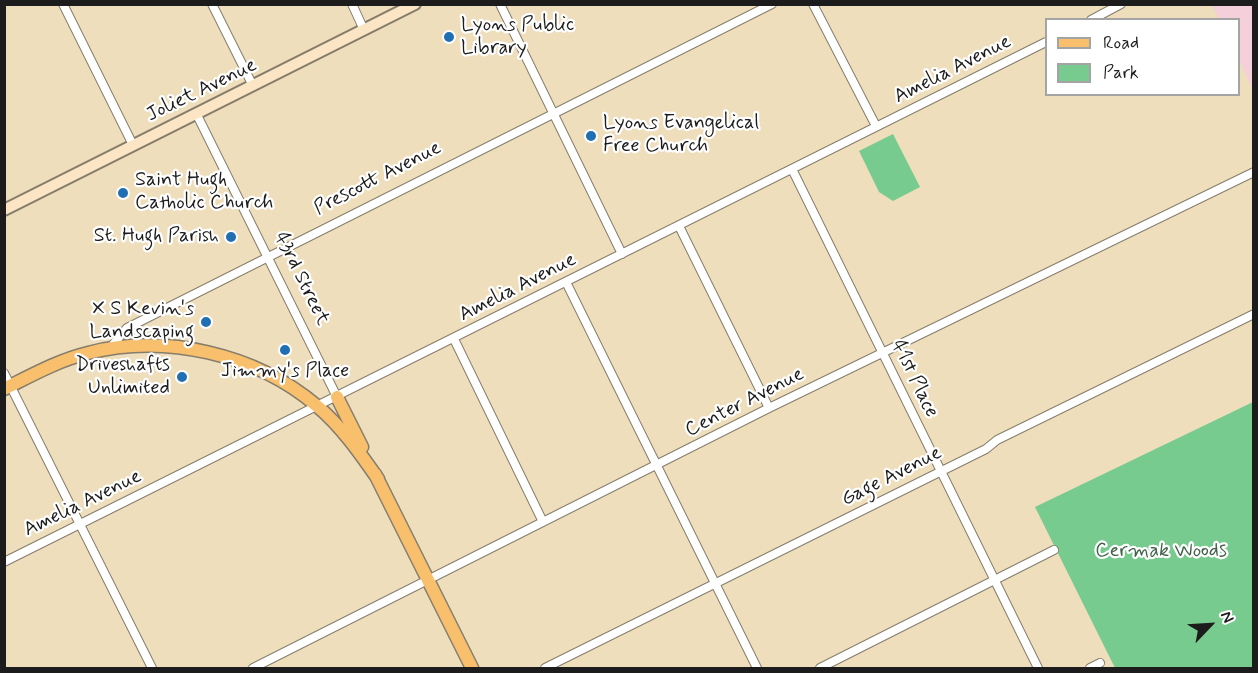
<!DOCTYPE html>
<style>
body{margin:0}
#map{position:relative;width:1258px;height:673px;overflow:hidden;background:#eedebc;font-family:Mynerve,sans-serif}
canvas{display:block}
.frame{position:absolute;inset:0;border:6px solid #1c1c1c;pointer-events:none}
.legend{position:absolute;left:1045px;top:18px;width:195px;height:78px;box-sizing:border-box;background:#fff;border:2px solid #a4a4a4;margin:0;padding:8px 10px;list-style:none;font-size:18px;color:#1c1c1c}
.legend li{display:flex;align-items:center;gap:12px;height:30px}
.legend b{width:30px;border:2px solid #a4a4a4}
.north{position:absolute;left:1180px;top:595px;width:60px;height:60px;-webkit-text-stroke:4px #fff;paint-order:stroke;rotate:65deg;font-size:16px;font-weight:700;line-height:24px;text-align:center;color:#1c1c1c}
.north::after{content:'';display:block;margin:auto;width:21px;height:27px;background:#1c1c1c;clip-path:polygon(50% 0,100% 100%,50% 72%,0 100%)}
</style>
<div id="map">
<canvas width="1258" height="673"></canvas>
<div class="frame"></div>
<ul class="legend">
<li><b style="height:8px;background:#f8bf6c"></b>Road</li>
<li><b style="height:16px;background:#78cb8e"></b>Park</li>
</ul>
<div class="north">N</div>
</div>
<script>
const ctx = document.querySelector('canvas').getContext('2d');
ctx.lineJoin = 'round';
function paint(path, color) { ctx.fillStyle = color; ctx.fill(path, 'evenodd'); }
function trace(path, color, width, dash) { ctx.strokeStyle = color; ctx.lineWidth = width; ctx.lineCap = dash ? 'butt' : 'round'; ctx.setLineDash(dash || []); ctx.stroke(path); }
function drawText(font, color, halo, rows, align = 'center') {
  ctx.font = font + ' Mynerve,sans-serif'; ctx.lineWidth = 4.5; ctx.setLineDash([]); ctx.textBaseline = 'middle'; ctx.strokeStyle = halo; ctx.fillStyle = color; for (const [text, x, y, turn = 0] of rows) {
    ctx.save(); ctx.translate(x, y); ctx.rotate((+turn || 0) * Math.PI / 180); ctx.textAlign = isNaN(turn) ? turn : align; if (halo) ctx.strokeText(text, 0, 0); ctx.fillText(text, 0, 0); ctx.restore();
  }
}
const built = new Path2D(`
 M1212,5H1253V90L1239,59L1238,20L1219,19Z`);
const green = new Path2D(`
 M893,134L920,187L893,201L879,192L859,151Z
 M1253,402V668H1115L1035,507Z`);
const street = new Path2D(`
 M63,4L133,145
 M212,4L253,86
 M352,4L364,30
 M500,4L622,254
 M813,4L876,126
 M1091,20L1121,4
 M197,115L337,397
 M792,169L1038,668
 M679,226L769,408
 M566,282L757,668
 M454,339L543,522
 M110,348L127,328L772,4
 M4,373L152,668
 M4,562L1046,42
 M253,668L769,408L1254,172
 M545,668L986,449L997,440L1254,314
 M820,668L1054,550
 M1090,668L1100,663`);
const secondary = new Path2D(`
 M4,210L415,4`);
const primary = new Path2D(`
 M4,389C32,375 59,360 88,353C165,333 256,354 317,406C341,426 360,453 378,479
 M337,397L362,447
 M375,474L472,668`);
const markers = [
 [449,37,6,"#1f6fb2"],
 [591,136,6,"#1f6fb2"],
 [123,193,6,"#1f6fb2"],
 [231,237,6,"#1f6fb2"],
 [206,322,6,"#1f6fb2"],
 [285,350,6,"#1f6fb2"],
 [182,377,6,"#1f6fb2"]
];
const poiNames = [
 ["Lyons Public",461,26],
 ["Library",461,49],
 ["Lyons Evangelical",603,124],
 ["Free Church",603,147],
 ["Saint Hugh",135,181],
 ["Catholic Church",135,204],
 ["St. Hugh Parish",219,237,"right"],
 ["X S Kevin's",194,310,"right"],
 ["Landscaping",194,333,"right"],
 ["Driveshafts",170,366,"right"],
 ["Unlimited",170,389,"right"],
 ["Jimmy's Place",285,372,"center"]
];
const streetNames = [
 ["Amelia Avenue",953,70,-27],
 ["Joliet Avenue",202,91,-26],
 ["Prescott Avenue",378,179,-27],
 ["43rd Street",301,279,64],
 ["Amelia Avenue",518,288,-27],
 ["41st Place",914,379,64],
 ["Center Avenue",745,403,-27],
 ["Gage Avenue",892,477,-27],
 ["Amelia Avenue",83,504,-26]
];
const parkNames = [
 ["Cermak Woods",1161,552]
];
paint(built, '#f5cfda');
paint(green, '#78cb8e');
trace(street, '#857d6c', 10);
trace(secondary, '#857d6c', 14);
trace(primary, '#857d6c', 15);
trace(street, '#fff', 8);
trace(secondary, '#fce5c4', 10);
trace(primary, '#f8bf6c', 12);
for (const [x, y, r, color] of markers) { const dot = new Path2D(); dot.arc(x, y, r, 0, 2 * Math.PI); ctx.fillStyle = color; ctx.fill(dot); trace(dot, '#fff', 2); }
drawText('20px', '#1c1c1c', '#fff', poiNames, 'left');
drawText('20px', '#1c1c1c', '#fff', streetNames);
drawText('20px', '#41624a', '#fff', parkNames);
</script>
